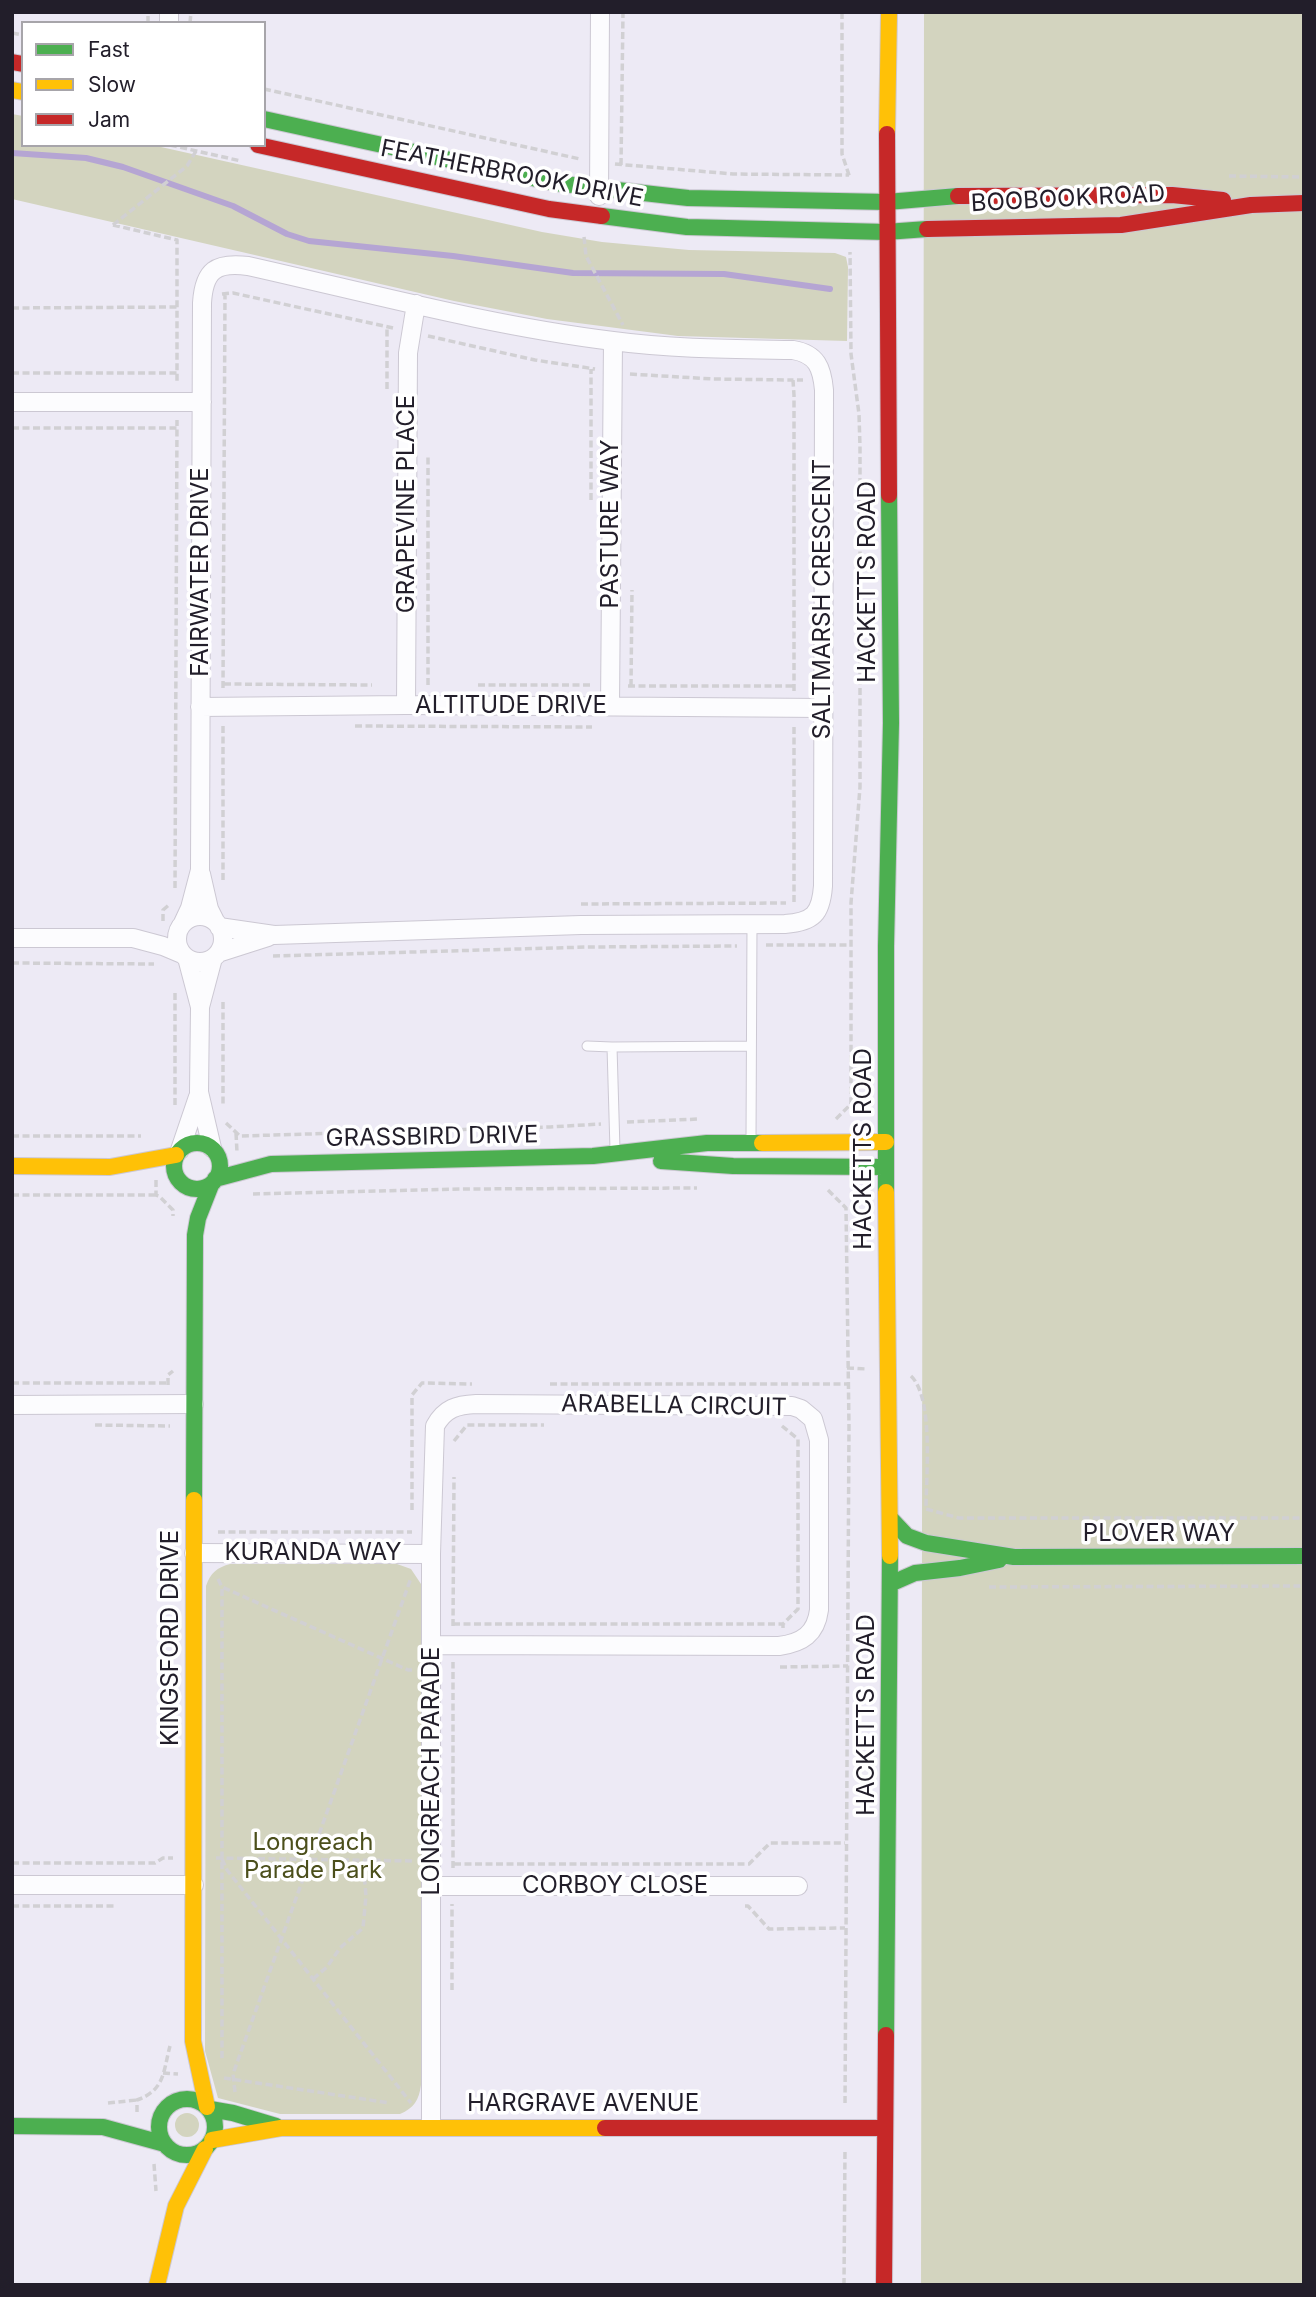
<!DOCTYPE html>
<style>
body{margin:0}
#map{position:relative;width:1316px;height:2297px;overflow:hidden;background:#edeaf5;font-family:Inter,sans-serif}
canvas{display:block}
.frame{position:absolute;inset:0;border:14px solid #221e2a;pointer-events:none}
.legend{position:absolute;left:21px;top:21px;width:245px;height:126px;box-sizing:border-box;background:#fff;border:2px solid #a7a5aa;margin:0;padding:9px 12px;list-style:none;font-size:21px;color:#221e2a}
.legend li{display:flex;align-items:center;gap:14px;height:35px}
.legend b{width:35px;border:2px solid #a7a5aa}
</style>
<div id="map">
<canvas width="1316" height="2297"></canvas>
<div class="frame"></div>
<ul class="legend">
<li><b style="height:9px;background:#4caf50"></b>Fast</li>
<li><b style="height:9px;background:#ffc107"></b>Slow</li>
<li><b style="height:9px;background:#c62828"></b>Jam</li>
</ul>
</div>
<script>
const ctx = document.querySelector('canvas').getContext('2d');
ctx.lineJoin = 'round';
function paint(path, color) { ctx.fillStyle = color; ctx.fill(path, 'evenodd'); }
function trace(path, color, width, dash) { ctx.strokeStyle = color; ctx.lineWidth = width; ctx.lineCap = dash ? 'butt' : 'round'; ctx.setLineDash(dash || []); ctx.stroke(path); }
function drawText(font, color, halo, rows, align = 'center') {
  ctx.font = font + ' Inter,sans-serif'; ctx.lineWidth = 7; ctx.setLineDash([]); ctx.textBaseline = 'middle'; ctx.strokeStyle = halo; ctx.fillStyle = color; for (const [text, x, y, turn = 0] of rows) {
    ctx.save(); ctx.translate(x, y); ctx.rotate((+turn || 0) * Math.PI / 180); ctx.textAlign = isNaN(turn) ? turn : align; if (halo) ctx.strokeText(text, 0, 0); ctx.fillText(text, 0, 0); ctx.restore();
  }
}
const green = new Path2D(`
 M924,12H1304V2285H921Z
 M12,114L23,116V145H152L542,232L602,242L689,250L835,253L846,257L848,267L847,341L678,336L547,319L454,301L12,199Z
 M230,1564H397L411,1569L421,1584V2085C419,2100 414,2108 400,2114H280L218,2098L205,2051L206,1586C210,1573 218,1567 230,1564Z
 M175 2125a12 12 0 1 1 24 0a12 12 0 1 1-24 0Z`);
const stream = new Path2D(`
 M12,153L86,158L123,167L233,206L287,234L309,241L453,256L573,273L724,274L830,289`);
const path = new Path2D(`
 M842,12V154L850,178
 M148,23V12
 M190,23L191,12
 M12,33L23,35
 M264,89L580,159
 M170,145L241,161
 M615,164L733,174L849,175
 M621,165L623,12
 M1229,176L1304,177
 M113,225L177,240V384
 M113,225L187,166L196,151
 M584,237L586,256L623,325
 M222,294L233,293L393,328
 M12,308L179,307
 M428,336L535,360L595,369
 M12,373H177
 M630,374L713,379L793,380
 M387,389V326
 M12,428H177
 M591,500V369
 M224,684L372,685
 M428,685V454
 M478,685H593
 M628,686H794
 M631,686L632,590
 M223,688L225,294
 M794,691V395L793,380H803
 M355,726L592,727
 M794,727V904
 M223,880V723
 M175,888L177,420
 M581,904L786,903
 M163,921V910L170,904
 M766,945H851
 M273,956L587,947L737,946
 M12,963L154,964
 M223,1002V1106
 M175,1105V990
 M836,1119L851,1104V903L860,787V447L859,414L851,354L850,252
 M627,1122L699,1119
 M226,1123L240,1136L550,1127L601,1124
 M236,1133L237,1152
 M12,1136H141
 M156,1180V1195L159,1196L173,1210V1216
 M828,1190L846,1208L849,1427L845,2106
 M253,1194L464,1189L697,1188
 M12,1195H156
 M847,1368L867,1369
 M911,1376C934,1398 926,1478 926,1509L959,1518H1304
 M12,1383H168
 M550,1384H847
 M168,1385V1375L173,1371
 M95,1425L170,1426
 M782,1426L798,1439V1609L783,1624V1628
 M454,1441L467,1425H544
 M412,1510V1395L422,1383L472,1384
 M218,1532H412
 M218,1579L222,1587L408,1670H412
 M989,1587L1304,1586
 M453,1624H783
 M453,1626L454,1477
 M780,1667L848,1666
 M216,1858L415,1861
 M222,1859L227,1870L411,2103
 M12,1863H155L163,1858H173
 M454,1864H749L770,1843H845
 M453,1868V1662
 M12,1906H115
 M745,1906H748L769,1929L845,1928
 M313,1979L327,1967L340,1948L363,1928L366,1896L363,1861
 M452,1990V1904
 M222,2058V1587
 M163,2073L178,2074
 M224,2078L390,2103
 M235,2092L233,2074L411,1578
 M108,2103L137,2100
 M137,2112V2100C165,2090 163,2072 170,2046
 M154,2164L156,2191
 M844,2285L845,2149`);
const lane = new Path2D(`
 M587,1046L612,1047
 M751,1139L752,924
 M615,1150L612,1047L751,1046`);
const street = new Path2D(`
 M169,23V12
 M599,196L600,12
 M12,402H202
 M406,705L408,353L416,304
 M610,706L613,341
 M200,707L406,705L823,708
 M201,874L209,909L215,921
 M177 939a23 23 0 1 1 46 0a23 23 0 1 1-46 0Z
 M183,923L190,908L200,870L202,303C204,270 216,262 248,266C369,293 490,326 613,341C672,349 733,349 793,350C817,354 822,368 824,390L823,886C821,914 813,922 785,924L581,925L274,935L219,927
 M12,938H133L163,946L182,954
 M218,953L268,937
 M187,958L200,1007
 M212,1148L199,1092L200,1007L213,958
 M180,1150L198,1097
 M12,1405L194,1404
 M194,1553L431,1554
 M12,1885H194
 M432,1886H798
 M431,2127V1554L435,1426C445,1408 457,1405 476,1404L792,1406L801,1409L813,1419L819,1440V1610C816,1634 802,1643 779,1646L432,1645`);
const fast = new Path2D(`
 M264,119L555,183L688,198L887,202L958,196
 M602,216L687,227L886,232L927,229
 M174 1166a23 23 0 1 1 46 0a23 23 0 1 1-46 0Z
 M661,1161L733,1166L886,1167
 M215,1179L271,1164L593,1156L707,1143H762
 M886,1192V946L891,723L889,495
 M194,1500L195,1235L198,1218L211,1185
 M890,1518L907,1536L926,1543L1014,1557L1304,1556
 M890,1584L915,1573L960,1568L999,1560
 M886,2035L890,1556
 M159 2127a28 28 0 1 1 56 0a28 28 0 1 1-56 0Z
 M210,2109L233,2113L276,2126
 M12,2126L103,2127L165,2144`);
const slow = new Path2D(`
 M12,90L23,92
 M887,134L889,12
 M762,1143L886,1142
 M12,1166L110,1167L176,1155
 M886,1192L890,1556
 M194,1500L193,2041L207,2107
 M212,2140L281,2128H605
 M157,2285L176,2206L205,2149`);
const jam = new Path2D(`
 M12,62L23,64
 M887,134L889,495
 M258,145L549,209L602,216
 M958,196L1172,195L1223,200
 M927,229L1121,225L1251,205L1304,203
 M605,2128H885
 M884,2285L886,2035`);
const streetNames = [
 ["FEATHERBROOK DRIVE",512,174,11],
 ["BOOBOOK ROAD",1068,199,-3],
 ["GRAPEVINE PLACE",407,504,-90],
 ["PASTURE WAY",611,524,-90],
 ["FAIRWATER DRIVE",201,572,-90],
 ["HACKETTS ROAD",868,582,-90],
 ["SALTMARSH CRESCENT",823,599,-90],
 ["ALTITUDE DRIVE",511,706],
 ["GRASSBIRD DRIVE",432,1137,-1],
 ["HACKETTS ROAD",864,1149,-90],
 ["ARABELLA CIRCUIT",674,1406,1],
 ["PLOVER WAY",1159,1534],
 ["KURANDA WAY",313,1553],
 ["KINGSFORD DRIVE",171,1638,-90],
 ["HACKETTS ROAD",867,1715,-90],
 ["LONGREACH PARADE",432,1771,-90],
 ["CORBOY CLOSE",615,1886],
 ["HARGRAVE AVENUE",583,2104]
];
const parkNames = [
 ["Longreach",313,1843],
 ["Parade Park",313,1871]
];
paint(green, '#d3d4bf');
trace(stream, '#b5a5d3', 6);
trace(lane, '#ccc8d3', 11);
trace(street, '#ccc8d3', 20);
trace(fast, '#ccc8d3', 18);
trace(slow, '#ccc8d3', 18);
trace(jam, '#ccc8d3', 18);
trace(path, '#d1d0d3', 3.5, [7, 3.5]);
trace(lane, '#fcfcfe', 9);
trace(street, '#fcfcfe', 18);
trace(fast, '#4caf50', 16);
trace(slow, '#ffc107', 16);
trace(jam, '#c62828', 16);
drawText('24px', '#221e2a', '#fff', streetNames);
drawText('24px', '#4b4f1b', '#fff', parkNames);
</script>
